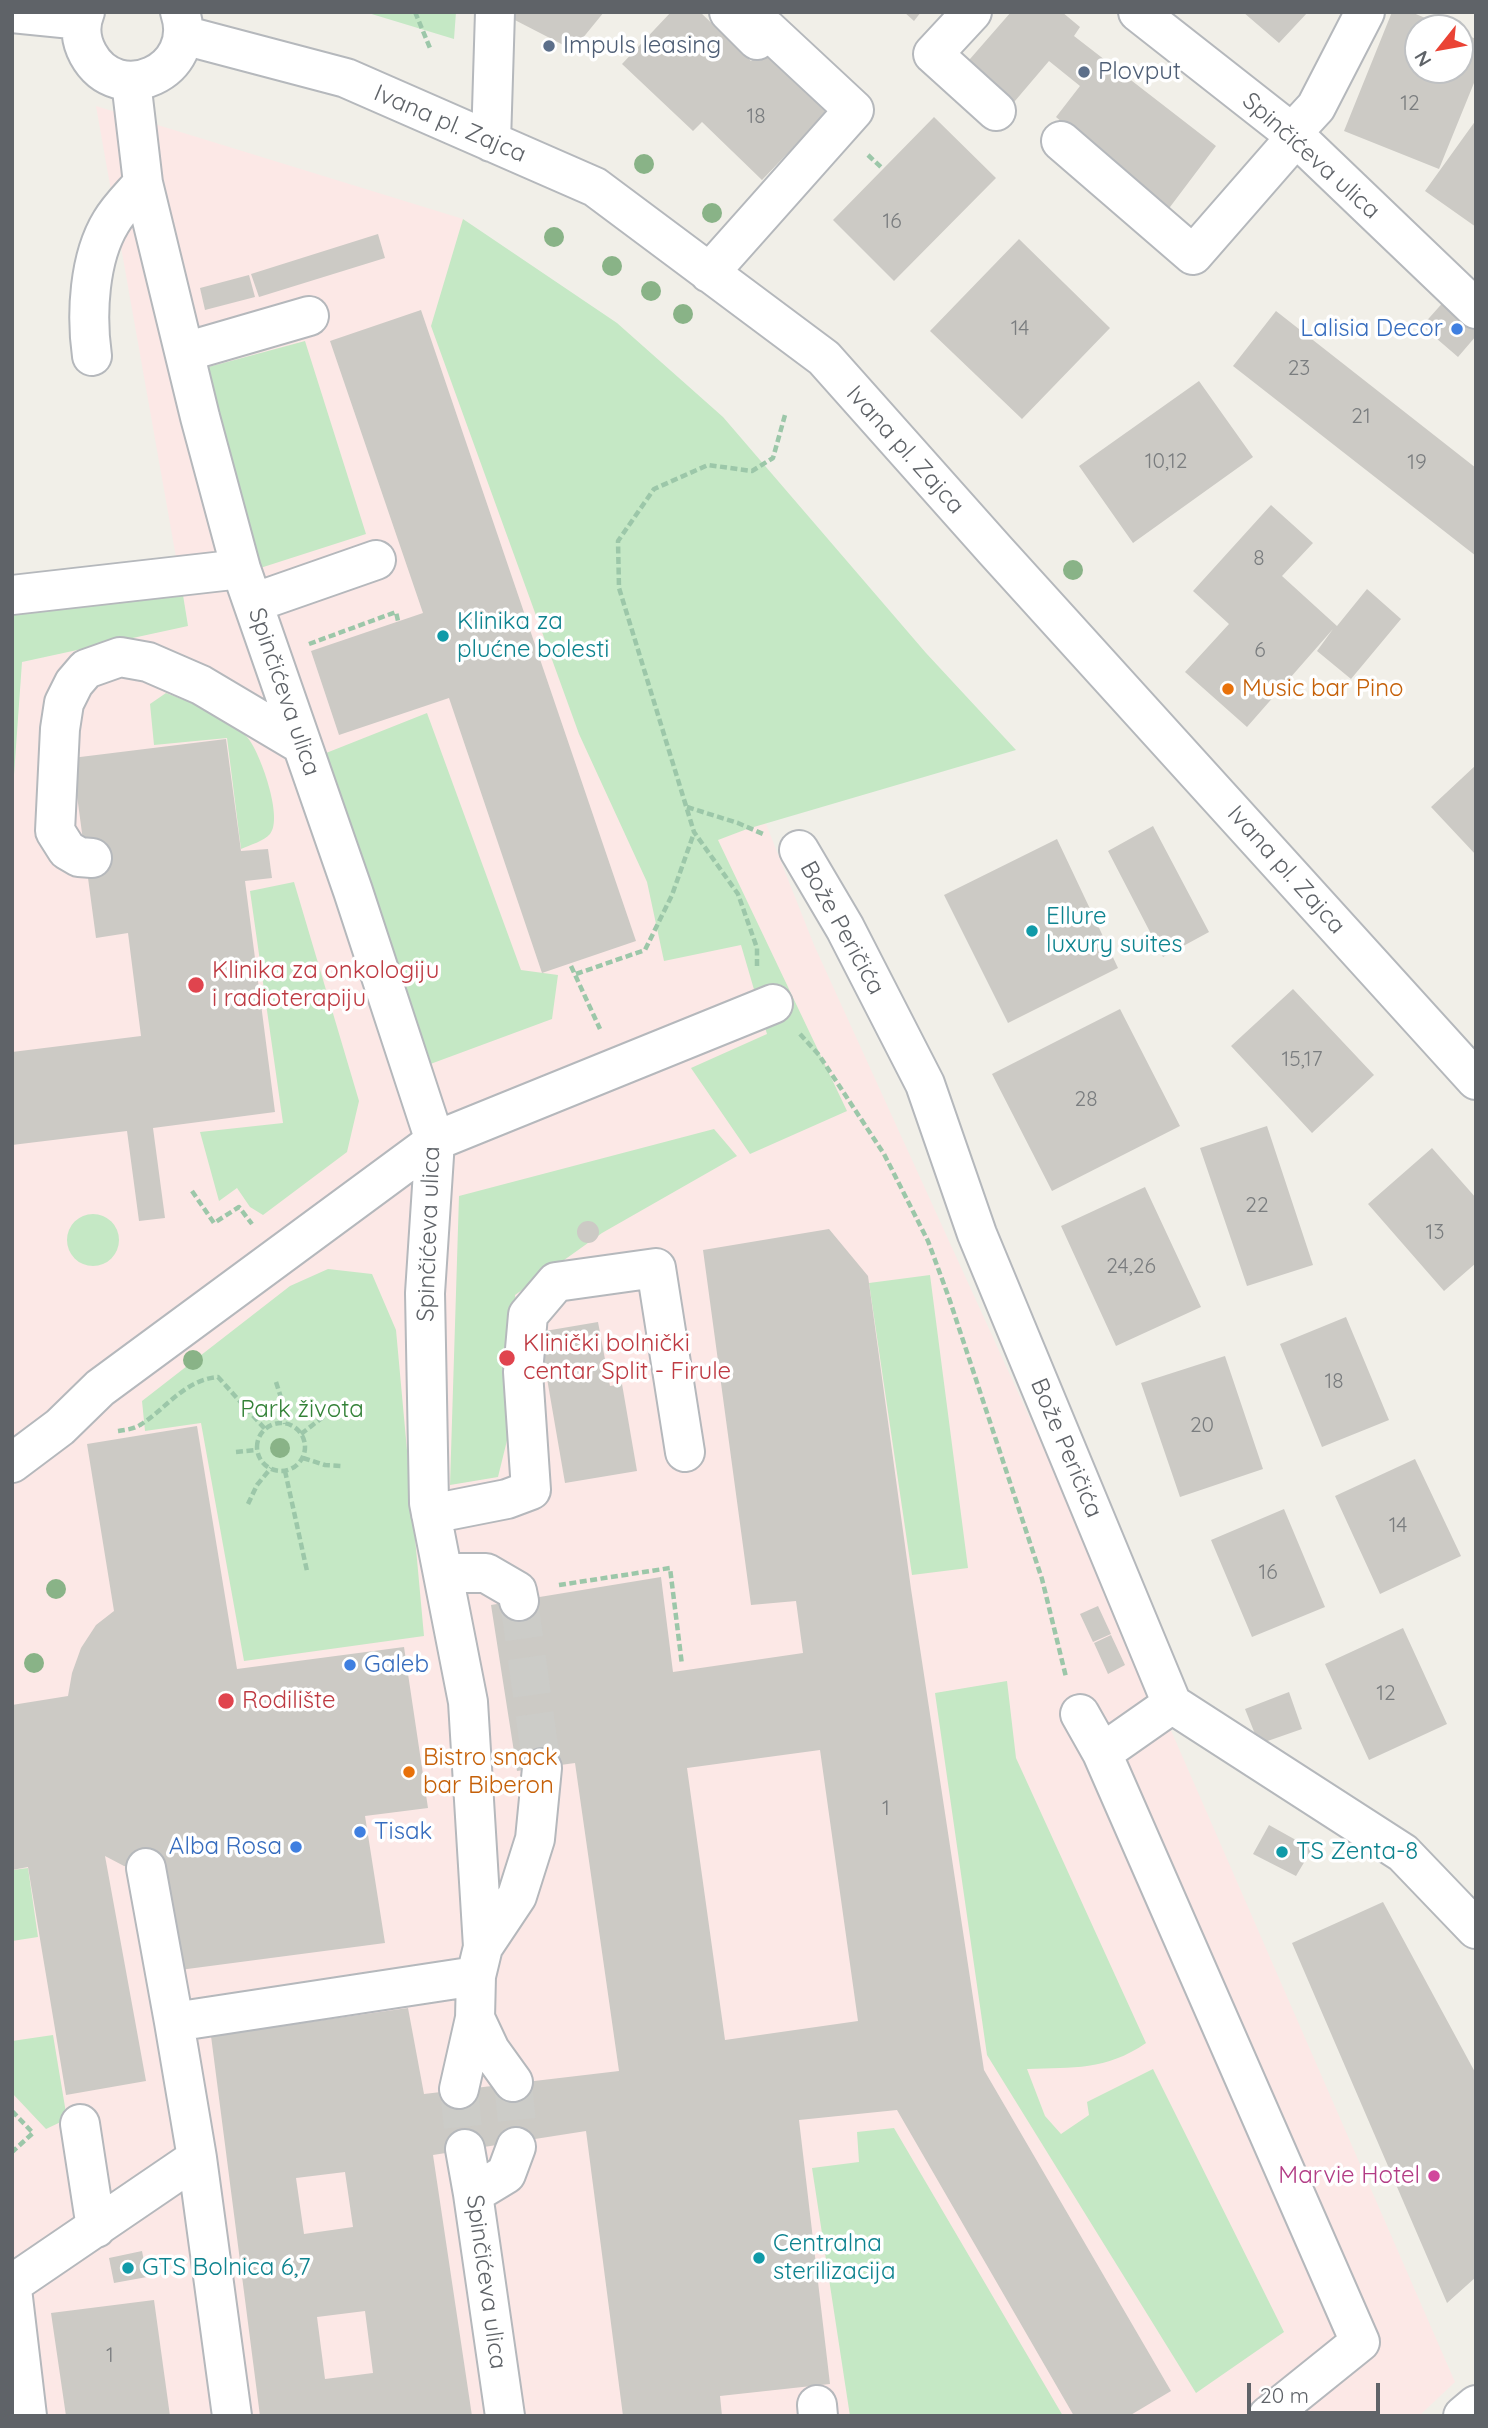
<!DOCTYPE html>
<meta charset="utf-8">
<style>
body{margin:0}
#map{position:relative;width:1488px;height:2428px;overflow:hidden;background:#f1efe8;font-family:Quicksand,sans-serif}
canvas{display:block}
.frame{position:absolute;inset:0;border:14px solid #5f6368;pointer-events:none}
.north{position:absolute;left:1404px;top:14px;width:70px;height:70px;box-sizing:border-box;background:#fff;border:2px solid #bfc1c3;border-radius:50%;rotate:239deg;font-size:19px;font-weight:700;line-height:28px;text-align:center;color:#5f6368}
.north::after{content:'';display:block;margin:auto;width:24px;height:32px;background:#ea4335;clip-path:polygon(50% 0,100% 100%,50% 72%,0 100%)}
.scale{position:absolute;left:1247px;top:2383px;width:133px;height:32px;box-sizing:border-box;border:4px solid #5f6368;border-top:0;padding-left:9px;font-size:21px;line-height:24px;white-space:nowrap;color:#5f6368;-webkit-text-stroke:5px #fff;paint-order:stroke}
</style>
<div id="map">
<canvas width="1488" height="2428"></canvas>
<div class="frame"></div>
<div class="north">N</div>
<div class="scale">20 m</div>
</div>
<script>
const ctx = document.querySelector('canvas').getContext('2d');
ctx.lineJoin = 'round';
function paint(path, color) { ctx.fillStyle = color; ctx.fill(path, 'evenodd'); }
function trace(path, color, width, dash) { ctx.strokeStyle = color; ctx.lineWidth = width; ctx.lineCap = dash ? 'butt' : 'round'; ctx.setLineDash(dash || []); ctx.stroke(path); }
function drawText(font, color, halo, rows, align = 'center') {
  ctx.font = font + ' Quicksand,sans-serif'; ctx.lineWidth = 7; ctx.setLineDash([]); ctx.textBaseline = 'middle'; ctx.strokeStyle = halo; ctx.fillStyle = color; for (const [text, x, y, turn = 0] of rows) {
    ctx.save(); ctx.translate(x, y); ctx.rotate((+turn || 0) * Math.PI / 180); ctx.textAlign = isNaN(turn) ? turn : align; if (halo) ctx.strokeText(text, 0, 0); ctx.fillText(text, 0, 0); ctx.restore();
  }
}
const medical = new Path2D(`
 M96,106L463,219L655,544L814,945L1146,1673L1455,2382L1419,2416H12V803L22,662L188,625Z`);
const green = new Path2D(`
 M365,12H456L454,39Z
 M463,219L617,323L723,417L926,653L1016,750L747,829L718,840L847,1111L750,1154L691,1068L767,1034L741,945L664,961L647,882L579,734L431,326Z
 M305,341L366,534L254,570L201,369Z
 M183,595L188,626L22,662L12,803V615Z
 M166,693C194,704 225,714 247,737C260,751 284,819 270,834C264,841 250,845 241,849L227,738L154,745L150,704Z
 M427,713L521,970L558,975L552,1019L425,1066L316,757Z
 M294,882L359,1101L347,1152L263,1215L250,1207L237,1188L219,1201L200,1132L283,1123L250,891Z
 M714,1129L737,1156L602,1233L515,1295L526,1363L498,1477L450,1485L459,1196Z
 M67 1240a26 26 0 1 1 52 0a26 26 0 1 1-52 0Z
 M328,1269L372,1274L396,1330L424,1636L244,1661L201,1423L145,1431L142,1401L290,1286Z
 M930,1275L968,1568L912,1575L869,1283Z
 M1007,1681L1016,1758L1146,2043C1105,2071 1074,2067 1027,2069L1045,2116L1061,2134L1089,2115L1087,2102L1153,2069L1284,2332L1196,2393L987,2055L935,1693Z
 M28,1868L38,1937L12,1941V1870Z
 M53,2035L67,2119L46,2129L12,2093V2041Z
 M894,2128L1063,2416H850L812,2168L859,2162L857,2132Z`);
const building = new Path2D(`
 M509,12H604L573,50L509,17Z
 M671,12H700L751,61L763,48L828,111L762,180L702,122L693,131L622,64Z
 M904,12H921L914,21Z
 M1011,12H1062L1080,27L1074,36L1216,146L1167,211L1056,117L1080,86L1049,61L1009,108L963,67Z
 M1243,12H1308L1279,43Z
 M1392,12H1411L1449,28H1418V70H1460V32L1476,39V78L1439,169L1344,131Z
 M934,117L996,178L894,281L833,220Z
 M1476,120V227L1425,191Z
 M378,234L385,258L259,297L251,274Z
 M1019,239L1110,328L1022,419L930,331Z
 M249,275L255,297L205,310L200,288Z
 M1446,299L1476,325V336L1458,357L1422,326Z
 M421,310L636,941L542,973L449,698L339,735L311,651L423,613L330,341Z
 M1276,311L1476,468V556L1233,366Z
 M1199,381L1253,457L1133,543L1079,466Z
 M1271,505L1313,543L1282,576L1337,626L1367,589L1401,619L1351,679L1317,651L1333,629L1247,727L1185,672L1229,624L1193,591Z
 M226,739L241,851L268,849L272,878L245,881L275,1112L153,1128L165,1218L139,1221L127,1131L12,1145V1052L141,1036L128,933L96,938L72,758Z
 M1476,765V855L1431,807Z
 M1153,826L1209,932L1163,957L1108,851Z
 M1057,839L1118,968L1008,1023L944,895Z
 M1293,989L1374,1075L1312,1133L1231,1046Z
 M1120,1009L1180,1126L1052,1191L992,1074Z
 M1267,1126L1313,1265L1247,1286L1200,1148Z
 M1432,1148L1476,1198V1263L1444,1291L1368,1204Z
 M1145,1187L1201,1307L1116,1346L1061,1226Z
 M577 1232a11 11 0 1 1 22 0a11 11 0 1 1-22 0Z
 M829,1229L868,1276L911,1589L984,2070L1171,2391L1129,2416H1074L897,2110L799,2120L830,2384L720,2396L722,2416H623L586,2131L433,2155L472,2416H260L211,2036L408,2008L424,2094L619,2071L575,1763L517,1771L491,1605L661,1577L673,1672L803,1653L796,1601L751,1605L703,1250ZM820,1750L858,2021L725,2040L687,1768ZM345,2172L353,2227L304,2234L296,2178ZM365,2311L373,2373L325,2379L317,2317Z
 M1346,1317L1389,1420L1322,1447L1280,1344Z
 M598,1322L610,1386L622,1384L637,1471L565,1483L539,1332Z
 M1225,1356L1263,1469L1180,1497L1141,1383Z
 M197,1426L237,1669L404,1647L428,1808L365,1816L385,1943L172,1971L140,1868L124,1866L105,1856L146,2081L66,2095L28,1867L12,1870V1705L68,1696L72,1673L81,1648L96,1625L114,1611L87,1444Z
 M1415,1459L1461,1556L1380,1594L1335,1496Z
 M1284,1509L1325,1607L1252,1637L1211,1540Z
 M1098,1606L1111,1634L1093,1642L1080,1614Z
 M1403,1628L1447,1724L1369,1760L1325,1664Z
 M1111,1635L1125,1665L1108,1674L1094,1643Z
 M1289,1692L1302,1729L1259,1744L1245,1709Z
 M1269,1825L1312,1849L1296,1876L1253,1854Z
 M1383,1902L1476,2074V2277L1447,2303L1292,1943Z
 M142,2251L147,2277L114,2283L109,2258Z
 M154,2300L170,2416H66L51,2313Z`);
const minorTunnel = new Path2D(`
 M519,1601L542,1768
 M513,2082L518,2133L516,2147
 M459,2089L465,2149`);
const path = new Path2D(`
 M415,12L430,48
 M868,155L883,169
 M309,644L396,612L398,621
 M687,807L738,823L763,834
 M571,966L600,1029
 M757,966V948L738,894L694,832L619,588L618,541L654,489L708,465L752,471L773,458L785,415
 M576,974L645,950L672,895L694,833
 M800,1034L819,1055L884,1154L928,1241L949,1298L1042,1579L1066,1677
 M192,1191L214,1223L239,1207L252,1224
 M276,1382L283,1404L285,1424
 M257 1447a24 24 0 1 1 48 0a24 24 0 1 1-48 0Z
 M118,1431C125,1430 134,1429 140,1425C166,1409 184,1380 218,1377L265,1429
 M301,1434L327,1414
 M236,1452L257,1450
 M303,1458L325,1465L342,1466
 M285,1471L307,1571
 M248,1504L257,1485L271,1468
 M559,1585L670,1568L682,1665
 M12,2111L33,2133L12,2152`);
const minor = new Path2D(`
 M85,12C79,26 81,41 88,54C118,109 200,71 180,12
 M972,12L933,54L996,111
 M1138,12L1292,133L1476,309
 M12,13L82,20
 M183,35L346,78L595,187L824,358L995,550L1476,1080
 M131,81L143,183L200,417L241,569L353,891L435,1141L425,1293L429,1503L468,1702L483,1947L476,1976L475,2018L459,2089
 M1292,133L1316,107L1365,12
 M1061,141L1193,255L1296,137
 M491,142L495,12
 M709,273L854,110L767,29L757,40L729,12
 M185,352L309,316
 M92,356C86,314 89,258 111,222C119,208 132,196 143,183
 M12,595L241,569
 M253,603L376,560
 M799,850L845,928L925,1084L977,1234L1172,1704L1403,1853L1476,1929
 M92,858L79,857L67,850L55,831L60,729L64,703L74,683L86,669L120,657L148,662L201,685L302,745
 M12,1463L60,1427L100,1388L435,1141L773,1004
 M431,1514L507,1499L531,1490L523,1372L528,1315L556,1282L656,1268L685,1452
 M443,1573H486L517,1591L519,1601
 M1080,1714L1102,1753L1360,2342L1268,2416
 M1102,1753L1172,1704
 M146,1868L174,2022
 M483,1947L517,1896L535,1839L542,1768
 M475,2018L490,2050L513,2082
 M80,2124L96,2228
 M465,2149L473,2194L505,2416
 M197,2158L232,2416
 M473,2194L506,2174L516,2147
 M12,2284L197,2158L174,2022L476,1976
 M12,2289L27,2416
 M817,2405L818,2416
 M1463,2416L1476,2405`);
const trees = [
 [644,164],
 [712,213],
 [554,237],
 [612,266],
 [651,291],
 [683,314],
 [1073,570],
 [193,1360],
 [280,1448],
 [56,1589],
 [34,1663]
];
const markers = [
 [549,46,7,"#5c6f8a"],
 [1084,72,7,"#5c6f8a"],
 [1457,329,7,"#3f7fe0"],
 [443,636,7,"#0f9aa8"],
 [1228,689,7,"#e8710a"],
 [1032,931,7,"#0f9aa8"],
 [196,985,9,"#e0444e"],
 [507,1358,9,"#e0444e"],
 [350,1665,7,"#3f7fe0"],
 [226,1701,9,"#e0444e"],
 [409,1772,7,"#e8710a"],
 [360,1832,7,"#3f7fe0"],
 [296,1847,7,"#3f7fe0"],
 [1282,1852,7,"#0f9aa8"],
 [1434,2176,7,"#d1479c"],
 [759,2258,7,"#0f9aa8"],
 [128,2268,7,"#0f9aa8"]
];
const numberNames = [
 ["12",1410,104],
 ["18",756,117],
 ["16",892,222],
 ["14",1020,329],
 ["23",1299,369],
 ["21",1361,417],
 ["10,12",1166,462],
 ["19",1417,463],
 ["8",1259,559],
 ["6",1260,651],
 ["15,17",1302,1060],
 ["28",1086,1100],
 ["22",1257,1206],
 ["13",1435,1233],
 ["24,26",1131,1267],
 ["18",1334,1382],
 ["20",1202,1426],
 ["14",1398,1526],
 ["16",1268,1573],
 ["12",1386,1694],
 ["1",886,1809],
 ["1",110,2356]
];
const serviceNames = [
 ["Impuls leasing",563,46],
 ["Plovput",1098,72]
];
const streetNames = [
 ["Ivana pl. Zajca",450,124,23],
 ["Spinčićeva ulica",1311,156,42],
 ["Ivana pl. Zajca",905,450,48],
 ["Spinčićeva ulica",284,692,71],
 ["Ivana pl. Zajca",1286,870,48],
 ["Bože Peričića",842,928,61],
 ["Spinčićeva ulica",429,1234,-88],
 ["Bože Peričića",1066,1448,67],
 ["Spinčićeva ulica",486,2282,82]
];
const shopNames = [
 ["Lalisia Decor",1443,329],
 ["Galeb",364,1665,"left"],
 ["Tisak",374,1832,"left"],
 ["Alba Rosa",282,1847]
];
const cultureNames = [
 ["Klinika za",457,622],
 ["plućne bolesti",457,650],
 ["Ellure",1046,917],
 ["luxury suites",1046,945],
 ["TS Zenta-8",1296,1852],
 ["Centralna",773,2244],
 ["sterilizacija",773,2272],
 ["GTS Bolnica 6,7",142,2268]
];
const foodNames = [
 ["Music bar Pino",1242,689],
 ["Bistro snack",423,1758],
 ["bar Biberon",423,1786]
];
const healthNames = [
 ["Klinika za onkologiju",212,971],
 ["i radioterapiju",212,999],
 ["Klinički bolnički",523,1344],
 ["centar Split - Firule",523,1372],
 ["Rodilište",242,1701]
];
const parkNames = [
 ["Park života",302,1410]
];
const hotelNames = [
 ["Marvie Hotel",1420,2176]
];
paint(medical, '#fce8e6');
paint(green, '#c5e8c5');
paint(building, '#cccac5');
trace(minorTunnel, '#ccccc8', 38, [38, 19]);
trace(minor, '#b5b8bc', 42);
trace(path, '#9cc7a9', 4.5, [7, 3.5]);
trace(minor, '#fff', 38);
ctx.fillStyle = '#89b387';
for (const [x, y] of trees) { ctx.beginPath(); ctx.arc(x, y, 10, 0, 2 * Math.PI); ctx.fill(); }
for (const [x, y, r, color] of markers) { const dot = new Path2D(); dot.arc(x, y, r, 0, 2 * Math.PI); ctx.fillStyle = color; ctx.fill(dot); trace(dot, '#fff', 2.5); }
drawText('21px', '#7a7d7f', null, numberNames);
drawText('24px', '#4e5e75', '#fff', serviceNames, 'left');
drawText('24px', '#5f6368', '#fff', streetNames);
drawText('24px', '#366cbe', '#fff', shopNames, 'right');
drawText('24px', '#0d838f', '#fff', cultureNames, 'left');
drawText('24px', '#c56008', '#fff', foodNames, 'left');
drawText('24px', '#be3a42', '#fff', healthNames, 'left');
drawText('24px', '#348238', '#fff', parkNames);
drawText('24px', '#b23c85', '#fff', hotelNames, 'right');
</script>
